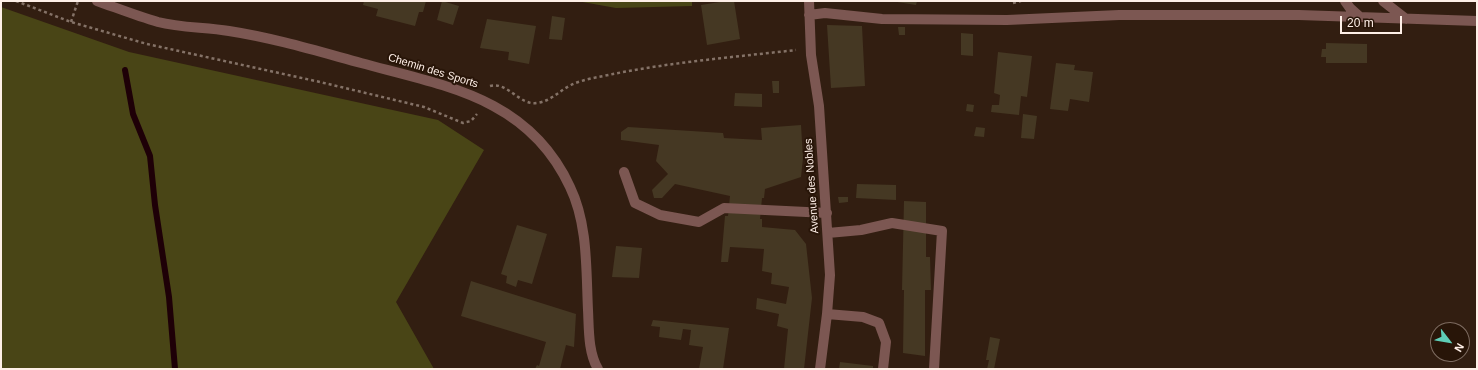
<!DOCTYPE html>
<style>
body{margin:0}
#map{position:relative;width:1478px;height:370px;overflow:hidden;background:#321e11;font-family:Arial,sans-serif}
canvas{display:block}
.frame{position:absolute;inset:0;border:2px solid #feefe7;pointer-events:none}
.north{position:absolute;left:1430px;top:322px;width:40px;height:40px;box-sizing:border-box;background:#281508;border:1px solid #7e6c61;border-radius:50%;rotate:121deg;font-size:11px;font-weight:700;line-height:16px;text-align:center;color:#feefe7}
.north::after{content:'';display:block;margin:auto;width:14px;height:18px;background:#5eceb7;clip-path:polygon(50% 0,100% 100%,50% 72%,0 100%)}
.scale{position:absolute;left:1340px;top:16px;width:62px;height:18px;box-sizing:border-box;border:2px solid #feefe7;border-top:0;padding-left:5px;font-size:12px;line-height:14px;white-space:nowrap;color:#feefe7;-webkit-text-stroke:3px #281508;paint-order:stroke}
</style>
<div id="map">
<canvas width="1478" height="370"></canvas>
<div class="frame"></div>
<div class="north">N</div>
<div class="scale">20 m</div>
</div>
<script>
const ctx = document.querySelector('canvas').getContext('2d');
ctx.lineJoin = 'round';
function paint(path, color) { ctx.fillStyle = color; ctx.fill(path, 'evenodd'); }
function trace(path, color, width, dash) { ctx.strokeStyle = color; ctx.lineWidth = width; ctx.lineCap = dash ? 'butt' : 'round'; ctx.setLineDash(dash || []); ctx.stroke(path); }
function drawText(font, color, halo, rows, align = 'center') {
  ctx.font = font + ' Arial,sans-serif'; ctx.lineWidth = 4; ctx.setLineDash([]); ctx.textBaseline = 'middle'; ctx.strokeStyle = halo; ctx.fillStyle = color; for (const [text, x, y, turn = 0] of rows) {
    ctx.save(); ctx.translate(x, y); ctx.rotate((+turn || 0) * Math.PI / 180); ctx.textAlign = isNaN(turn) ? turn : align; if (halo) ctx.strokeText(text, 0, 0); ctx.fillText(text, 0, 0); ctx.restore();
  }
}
const green = new Path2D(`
 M577,1H692V6L616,8Z
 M1,7L129,52L438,120L484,150L396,302L434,369H1Z`);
const stream = new Path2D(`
 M125,70L133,114L150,156L155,205L169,297L175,369`);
const building = new Path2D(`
 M364,1H426L423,12H419L415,26L376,16L378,9L363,5Z
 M442,1L459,6L453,25L437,20Z
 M726,1H734L740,39L707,45L701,5Z
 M891,1H917L916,5Z
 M552,16L565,18L562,40L549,39Z
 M487,19L536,26L529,64L508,60L509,52L480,48Z
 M827,25L862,26L865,86L831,88Z
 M898,27H905V35H899Z
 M961,33L973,34V56L961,55Z
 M1326,43L1367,44V63H1326V57H1321L1322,49H1326Z
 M998,52L1032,56L1027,97L1021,96L1019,115L991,112L992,105H999L1000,95L994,93Z
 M1056,63L1075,65L1074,70L1093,72L1089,102L1070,99L1068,111L1050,109Z
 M772,81H779V93H773Z
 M735,93L762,94V107L734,106Z
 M967,104L974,105L973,112L966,111Z
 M1023,114L1037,116L1034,139L1021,138Z
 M801,125L803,158L801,177L765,189L764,198H762L760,219H762V227L795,230L806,244L812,298L804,369H784L788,329L777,326L779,314L756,309L757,298L786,304L789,287L771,284L772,273L762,271L764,249L730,247L728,262H721L725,216H728L730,196L675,184L662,198H654L652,190L668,174L656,161L659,145L621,140V132L628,127L723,133L724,138L762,140L761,128Z
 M976,127L985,128L984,137L974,136Z
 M857,184L896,185V200L856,198Z
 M838,197H848V202L839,203Z
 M904,201L926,202V257H930L931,290H925V356L903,353L904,290H902Z
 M517,225L547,234L532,284L518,280L516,287L506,283L507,276L501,274Z
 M616,246L642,248L639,278L612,277Z
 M471,281L576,314L574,347L566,345L560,369H535L537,365L539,366L546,342L461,316Z
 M653,320L729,328L723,369H699L703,347L689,345L691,330L683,329L681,340L659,337L660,327L651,326Z
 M990,337L1000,339L994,369H987L989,360H986Z
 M840,362L873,366V369H839Z`);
const path = new Path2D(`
 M16,1L71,22L147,44L320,82L424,107L463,123L471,121L477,114
 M1013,3L1021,1
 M71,22L78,1
 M490,86C507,81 520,106 537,103C551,101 559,91 571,85C583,79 600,77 613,74C673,62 735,57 796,50`);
const minor = new Path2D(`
 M97,1C117,8 137,16 158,22C181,28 206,27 229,31C274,38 317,51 361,63C446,86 529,98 570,187C588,224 586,269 588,310C589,329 588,352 598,369
 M809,1L811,55L819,106L830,275L827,314L820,369
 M1345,1L1350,8L1360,17
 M1383,1L1406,19
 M809,15L825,13L882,19L1007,20L1119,15H1299L1477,21
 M624,172L635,203L660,215L699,222L724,208L827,213
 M828,233L861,230L892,223L942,231L934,369
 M827,314L863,317L879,323L886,342L883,369`);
const streetNames = [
 ["Chemin des Sports",433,71,17],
 ["Avenue des Nobles",812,186,-94]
];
paint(green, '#494516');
trace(stream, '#1e0007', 6);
paint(building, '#453823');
trace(path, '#847267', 2.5, [3, 3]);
trace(minor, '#7c5752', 10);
drawText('11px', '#feefe7', '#281508', streetNames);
</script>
